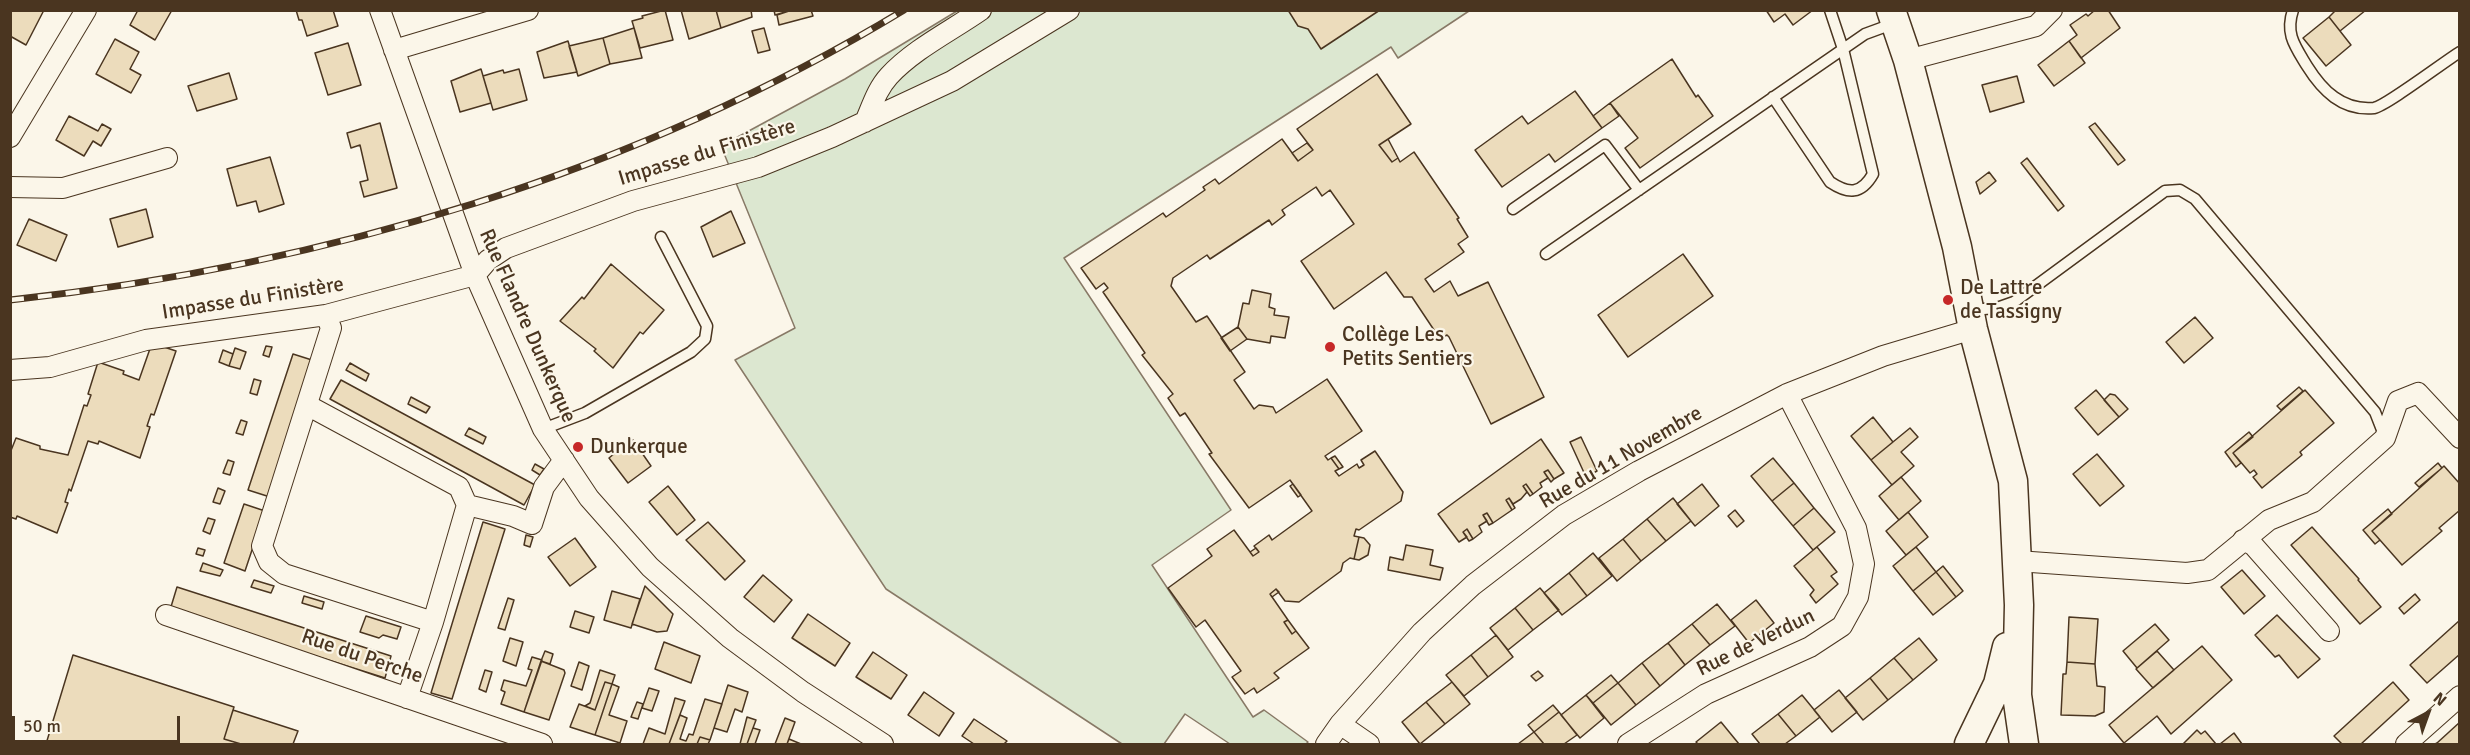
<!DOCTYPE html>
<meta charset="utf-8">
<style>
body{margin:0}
#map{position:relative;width:2470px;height:755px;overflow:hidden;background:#fbf6e9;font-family:Signika,sans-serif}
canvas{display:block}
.frame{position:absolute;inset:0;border:12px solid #4a3520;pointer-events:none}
.north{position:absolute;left:2398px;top:683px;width:60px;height:60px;-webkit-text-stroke:4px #fbf6e9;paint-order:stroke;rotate:41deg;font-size:16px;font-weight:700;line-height:24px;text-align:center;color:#4a3520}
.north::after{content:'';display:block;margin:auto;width:21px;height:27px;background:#4a3520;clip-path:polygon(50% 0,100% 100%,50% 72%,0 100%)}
.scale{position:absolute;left:12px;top:716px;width:168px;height:27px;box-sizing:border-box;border:3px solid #4a3520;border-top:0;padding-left:8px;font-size:18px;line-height:21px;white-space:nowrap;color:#4a3520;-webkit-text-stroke:4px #fbf6e9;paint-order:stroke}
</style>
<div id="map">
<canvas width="2470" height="755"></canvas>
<div class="frame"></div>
<div class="north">N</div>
<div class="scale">50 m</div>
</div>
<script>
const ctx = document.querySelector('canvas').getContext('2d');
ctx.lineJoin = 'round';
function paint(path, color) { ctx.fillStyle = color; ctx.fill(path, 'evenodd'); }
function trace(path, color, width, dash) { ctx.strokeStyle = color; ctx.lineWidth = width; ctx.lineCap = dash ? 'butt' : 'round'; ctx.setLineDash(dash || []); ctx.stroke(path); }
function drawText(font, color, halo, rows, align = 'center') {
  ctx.font = font + ' Signika,sans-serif'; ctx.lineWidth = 4.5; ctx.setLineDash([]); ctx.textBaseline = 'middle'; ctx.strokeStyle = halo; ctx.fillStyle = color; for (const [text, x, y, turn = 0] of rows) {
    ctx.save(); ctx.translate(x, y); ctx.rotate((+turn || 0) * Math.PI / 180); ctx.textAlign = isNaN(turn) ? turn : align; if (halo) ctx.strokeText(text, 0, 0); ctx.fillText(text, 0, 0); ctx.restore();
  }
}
const green = new Path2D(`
 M957,11H1469L1398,58L1391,47L1064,258L1231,510L1152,565L1253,717L1264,710L1308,742L1306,744H1230L1185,714L1164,744H1122L886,589L735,360L795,328L721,146L845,79Z`);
const building = new Path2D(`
 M10,10H44L26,45L10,36Z
 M138,10H172L155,40L130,25Z
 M296,10H333L338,26L307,36L302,20H299Z
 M665,10L673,40L640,48L632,21L643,18L642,16Z
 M681,10H716L721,28L689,39Z
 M716,10H751L752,17L721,28Z
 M774,10H792L775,15Z
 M792,10H811L813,16L779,25L777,15Z
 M1288,10H1380L1321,49L1308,29L1298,26Z
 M1766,10H1813L1793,25L1785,14L1774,22Z
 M2095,10H2108L2120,28L2081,58L2069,41L2077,35L2070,25L2086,14L2088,16Z
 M2336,10H2366L2340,31L2329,17Z
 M2329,17L2351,45L2326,66L2303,38Z
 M634,28L642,58L610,64L603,38Z
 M764,28L770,50L758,53L752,31Z
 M603,38L610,64L578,76L569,46Z
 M115,39L139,52L130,69L141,75L131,93L96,74Z
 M568,41L577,72L544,78L537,52Z
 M2069,41L2085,63L2054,86L2038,65Z
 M348,43L361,85L328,95L315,53Z
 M1672,59L1696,97L1698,95L1713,116L1640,168L1625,148L1638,138L1610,103Z
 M481,69L491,103L460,112L451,81Z
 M519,69L527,100L493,110L483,76L503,70L504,73Z
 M229,73L237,99L197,111L188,86Z
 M1377,74L1411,124L1379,145L1392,162L1398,158L1400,162L1414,152L1459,218L1457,219L1468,237L1458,244L1464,252L1425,279L1434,292L1450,281L1458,296L1488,282L1544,397L1491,424L1449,337L1447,335L1440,339L1412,297H1404L1386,272L1334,309L1301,261L1354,224L1330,190L1322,196L1316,187L1282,210L1285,215L1272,225L1269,220L1210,259L1207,255L1173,278L1171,286L1196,322L1207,316L1245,372L1234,380L1254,409L1259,405L1273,407L1276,413L1327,379L1362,431L1325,456L1328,460L1331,458L1339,469L1335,471L1339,476L1357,464L1359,468L1364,465L1361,460L1375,451L1403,492L1401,501L1359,530L1356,529L1354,536L1359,537L1354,559L1350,558L1343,563L1341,571L1299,602L1285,601L1276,589L1270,594L1288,620L1284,622L1292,634L1296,631L1309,648L1274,673L1279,678L1257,693L1254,688L1245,694L1232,677L1241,671L1205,620L1196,627L1168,588L1212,556L1207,549L1234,530L1253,556L1259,552L1254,546L1269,535L1272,540L1312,511L1290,480L1249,508L1209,454L1212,453L1185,413L1180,416L1168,398L1173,394L1142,355L1145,353L1103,292L1108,288L1104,283L1096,289L1081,268L1163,213L1166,217L1205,190L1203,187L1215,179L1219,184L1282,139L1298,161L1313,150L1297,129Z
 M2017,76L2024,102L1990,112L1982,85Z
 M1575,91L1602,128L1555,162L1549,154L1502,187L1475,150L1522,116L1528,124Z
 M1610,103L1619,116L1602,128L1593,116Z
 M69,116L98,131L102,124L111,129L101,146L93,141L84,156L56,140Z
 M380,123L397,188L364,197L360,182L368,180L360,145L351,148L347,133Z
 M2095,123L2125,160L2118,165L2089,127Z
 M1388,139L1398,158L1392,162L1379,145Z
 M1307,143L1313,150L1298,161L1292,153Z
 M270,157L284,204L259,212L256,201L237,206L227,169Z
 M2027,158L2064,206L2058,211L2021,163Z
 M1989,172L1996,181L1980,194L1976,182Z
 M146,209L153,237L118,247L110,219Z
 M731,211L745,243L713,257L701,227Z
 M29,219L67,235L56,261L17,245Z
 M1683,254L1713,296L1628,357L1598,315Z
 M611,264L664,310L643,334L640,332L613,368L594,351L596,349L560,321L582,297L584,299Z
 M1252,290L1271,294L1269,307L1275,309L1274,315L1289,317L1285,338L1271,336L1270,343L1247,339L1238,327L1243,303L1249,304Z
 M2195,317L2213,338L2184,363L2166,342Z
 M1238,327L1247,339L1230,351L1221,338Z
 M152,343L176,351L154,415L151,414L147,426L150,427L140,458L99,441L98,444L88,441L71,491L69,489L65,502L68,503L57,533L17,516L16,519L10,517V453L16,438L40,446V449L68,455L84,405L87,406L91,395L88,394L98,362L124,371L123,374L139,380Z
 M266,346L272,347L269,357L263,355Z
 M235,348L246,352L240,369L229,366Z
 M223,350L233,354L229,366L219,362Z
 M293,354L315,361L270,497L248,490Z
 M350,363L369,374L366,381L346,370Z
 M254,379L261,381L257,395L250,393Z
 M341,380L535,485L524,505L330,399Z
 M2299,387L2303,391L2281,410L2277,406Z
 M2096,390L2119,417L2098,435L2075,408Z
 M2305,390L2334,423L2300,452L2302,455L2262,488L2253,477L2257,474L2254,470L2250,473L2233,453Z
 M2110,394L2115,395L2128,409L2119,417L2104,400Z
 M411,397L430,407L426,413L408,404Z
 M1873,417L1893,442L1871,460L1851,436Z
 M241,420L247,422L243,435L236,433Z
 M469,428L486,437L483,444L465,435Z
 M1910,428L1918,437L1901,452L1914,466L1892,485L1871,460Z
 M2249,432L2253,437L2233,453L2241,463L2236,467L2225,452Z
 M1581,437L1597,471L1586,477L1570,442Z
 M1541,439L1564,473L1554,479L1548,470L1544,472L1548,478L1540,483L1542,487L1533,494L1526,484L1523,486L1527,492L1521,499L1513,504L1509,498L1506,500L1512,510L1493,523L1487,513L1483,515L1487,521L1479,526L1482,532L1473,539L1467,529L1463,532L1467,537L1459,542L1438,514Z
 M633,440L651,466L628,483L609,458L615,453L613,450L621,443L624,447Z
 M2097,454L2124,486L2100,506L2073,474Z
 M1335,456L1343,467L1339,469L1331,458Z
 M1773,458L1794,483L1772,501L1751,476Z
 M228,460L234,462L230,475L223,473Z
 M2438,463L2442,468L2419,487L2415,483Z
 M535,464L544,469L540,475L532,470Z
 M2444,466L2460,484V510L2439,528L2442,531L2402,565L2372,531Z
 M1548,470L1554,479L1551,482L1544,472Z
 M1901,477L1921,501L1899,520L1879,496Z
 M1794,483L1814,508L1793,526L1772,501Z
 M1293,484L1301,495L1298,497L1290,486Z
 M1526,484L1533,494L1530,496L1523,486Z
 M1702,484L1719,506L1695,526L1677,504Z
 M668,486L695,520L677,535L649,502Z
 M218,488L225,491L220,504L213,502Z
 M1509,498L1515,508L1512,510L1506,500Z
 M1673,498L1691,521L1666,541L1647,519Z
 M244,504L265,511L245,571L224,563Z
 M1814,508L1835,532L1813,550L1793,526Z
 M2388,509L2392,514L2372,531L2380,540L2375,544L2363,530Z
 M1735,510L1744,521L1737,527L1728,516Z
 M1908,512L1928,537L1906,555L1886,531Z
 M1487,513L1493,523L1489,525L1483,515Z
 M208,518L215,520L210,534L203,531Z
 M1647,519L1666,541L1641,561L1623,539Z
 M483,522L505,529L452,699L431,693Z
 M708,522L745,561L725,580L686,540Z
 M2312,527L2359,579L2358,580L2381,607L2360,624L2291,545Z
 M1467,529L1473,539L1469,541L1463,532Z
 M526,535L533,537L530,547L524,545Z
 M1359,537L1364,538L1370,545L1368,555L1359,560L1354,559Z
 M575,538L596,567L570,586L548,557Z
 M1623,539L1641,561L1617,581L1599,558Z
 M1406,545L1433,550L1430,565L1443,568L1440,580L1388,570L1390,557L1403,560Z
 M1817,547L1837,572L1831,576L1838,584L1816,603L1810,595L1814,590L1794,566Z
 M1916,547L1936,572L1913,591L1893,566Z
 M198,548L205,550L203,556L196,554Z
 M1256,548L1259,552L1253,556L1250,552Z
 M1593,553L1612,576L1587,596L1569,573Z
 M203,563L223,570L220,576L200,571Z
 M1943,566L1963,591L1956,597L1936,572Z
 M2242,570L2265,596L2244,614L2221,587Z
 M1936,572L1956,597L1933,615L1913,591Z
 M1569,573L1587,596L1562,615L1544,593Z
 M763,575L792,600L774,622L744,597Z
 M254,580L274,586L271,593L251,587Z
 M645,586L673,614L667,631L657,632L632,624Z
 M177,587L391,656L385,678L170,610Z
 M1540,588L1559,610L1533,630L1515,608Z
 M1276,589L1279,592L1272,597L1270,594Z
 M612,591L640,599L631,628L604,620Z
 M2415,594L2420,600L2404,614L2399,608Z
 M304,596L324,602L322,609L302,603Z
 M508,598L514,600L505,630L498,628Z
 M1756,600L1774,623L1749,643L1731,620Z
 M1717,604L1735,626L1710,645L1692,624Z
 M1515,608L1533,630L1508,650L1490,628Z
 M575,611L594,617L589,633L570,627Z
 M808,614L850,643L835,666L792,638Z
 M2277,615L2320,659L2298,678L2279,655L2275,657L2255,635Z
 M366,616L401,627L397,639L383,635L379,638L360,632Z
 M2069,617L2098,619L2095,664L2067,662Z
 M1288,620L1296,631L1292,634L1284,622Z
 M2460,620V654L2427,683L2410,665Z
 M1692,624L1710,645L1685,665L1668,643Z
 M2155,624L2169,640L2137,668L2123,651Z
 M1496,635L1513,657L1488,677L1471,655Z
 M510,638L523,642L516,666L503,661Z
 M1919,638L1937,660L1913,680L1894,658Z
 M664,642L700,656L691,683L655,669Z
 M1668,643L1685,665L1660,686L1642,663Z
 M2202,646L2232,680L2171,734L2157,716L2124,743L2109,725Z
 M545,651L553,654L550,664L541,661Z
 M2157,651L2174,670L2153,688L2136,669Z
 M873,652L907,675L891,699L856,677Z
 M73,655L234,707L224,739L241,744H46Z
 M1471,655L1488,677L1464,696L1446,675Z
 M532,657L542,660L524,712L501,704L505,692L501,690L504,680L526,686L532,670L528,669Z
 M1894,658L1913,680L1888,700L1870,678Z
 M541,661L564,670L565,673L549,720L524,712Z
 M579,662L589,666L582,690L571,686Z
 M2067,662L2095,664L2097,686L2105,687L2104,712L2095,716L2061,715L2063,674H2066Z
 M1642,663L1660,686L1636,705L1618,683Z
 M485,670L492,672L486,692L479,689Z
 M600,670L615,675L612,684L605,682L595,710L585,706L590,703Z
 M1538,671L1543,676L1536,681L1531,676Z
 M1611,675L1618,683L1593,703L1586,695Z
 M1870,678L1888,700L1863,720L1845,698Z
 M605,682L612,684L595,735L570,727L579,704L595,710Z
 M1452,682L1470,704L1445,724L1426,702Z
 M2393,682L2409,700L2361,744H2342L2334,736Z
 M1618,683L1636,705L1611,725L1593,703Z
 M612,684L619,687L609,715L627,721L620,743L595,735Z
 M728,685L748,692L742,712L735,709L727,732L714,728Z
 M649,688L659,691L652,711L642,708Z
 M1839,690L1857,712L1832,732L1814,710Z
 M924,692L954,713L939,736L908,715Z
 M1586,695L1604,718L1580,738L1561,715Z
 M1802,695L1820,717L1796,736L1778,714Z
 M675,698L685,701L669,744H643L649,728L665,734Z
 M705,699L722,704L710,740L700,737L697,744H669L680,715L687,718L680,739L686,741L689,734L693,735Z
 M637,702L643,704L638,719L631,717Z
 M1426,702L1445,724L1420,744L1402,722Z
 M1553,705L1559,712L1534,732L1528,725Z
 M233,710L298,731L293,744H241L224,739Z
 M1559,712L1577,735L1564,744H1544L1534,732Z
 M1778,714L1796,736L1785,744H1760L1752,734Z
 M747,717L756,720L747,744H740Z
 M785,718L795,722L787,744H775Z
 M974,719L1007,741L1004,744H974L962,736Z
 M1721,722L1739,744H1698L1696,742Z
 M2460,722V744H2435L2437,743Z
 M753,728L760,730L755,744H747Z
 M2197,730L2201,734L2205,731L2216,744H2183Z
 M1534,732L1544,744H1518Z
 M2234,733L2242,744H2220Z
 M700,737L710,740L708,744H697Z
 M789,739L801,744H787Z`);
const lane = new Path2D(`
 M2293,10C2285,34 2295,46 2307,66C2322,90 2342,111 2374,108C2386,106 2445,61 2460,52
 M1773,97L1830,182C1848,194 1861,195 1873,174L1843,49L1830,10
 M1513,209L1605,145L1639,190
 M1546,254L1865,34L1895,23
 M1970,310L1997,308L2014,302L2165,191L2180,190L2195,199L2375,412L2384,435
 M543,429L585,413L691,352L705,339L707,326L661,237`);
const street = new Path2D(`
 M380,10L475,275L543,429L589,498L650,567L730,638L803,692L883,744
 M394,50L528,10
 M1908,60L2036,26L2052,10
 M865,122C872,106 877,89 889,76C914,49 951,31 981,10
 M10,137L86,10
 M10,187L63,188L167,158
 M326,315L331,328L262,546L269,562L284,574L433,622
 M10,370L50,367L146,340L326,315L475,275L488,260L506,248L633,201L758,167L832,137L952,81L1069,10
 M307,405L459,487L467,505L433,622L407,698
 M467,505L513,516L532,524L544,487L564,460
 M2243,540L2253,545L2329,631
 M2017,561L2187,573L2208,570L2269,520L2313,502L2385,438L2398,401L2418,393L2460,438
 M166,615L542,744
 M1340,724L1369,744
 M1326,744L1340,724L1422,632L1473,585L1564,515L1639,471L1787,394L1883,356L1973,329
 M1628,744L1706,694L1810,647L1842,626L1858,597L1864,564L1856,528L1787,394
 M2406,744L2460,696`);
const secondary = new Path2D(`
 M1891,10L1908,60L1957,247L1973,329L2013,481L2019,605L2017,695L2024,744
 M1969,744L1998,684L2007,647`);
const rail = new Path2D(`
 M10,300C323,266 634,174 904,10`);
const markers = [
 [1948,300,6,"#c62828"],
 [1330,347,6,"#c62828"],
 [578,447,6,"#c62828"]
];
const streetNames = [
 ["Impasse du Finistère",707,153,-17],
 ["Impasse du Finistère",253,299,-9],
 ["Rue Flandre Dunkerque",527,326,66],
 ["Rue du 11 Novembre",1621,458,-30],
 ["Rue de Verdun",1756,643,-26],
 ["Rue du Perche",362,657,19]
];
const poiNames = [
 ["De Lattre",1960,288],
 ["de Tassigny",1960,312],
 ["Collège Les",1342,335],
 ["Petits Sentiers",1342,359],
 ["Dunkerque",590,447]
];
paint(green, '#dce7d0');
trace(green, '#887966', 1.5);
paint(building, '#ecdcbc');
trace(building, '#4a3520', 1.5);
trace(lane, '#4a3520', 13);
trace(street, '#4a3520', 22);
trace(secondary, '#4a3520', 31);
trace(lane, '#fbf6e9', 10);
trace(street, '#fbf6e9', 20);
trace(secondary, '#fbf6e9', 28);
trace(rail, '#4a3520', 7);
trace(rail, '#fbf6e9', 4.5, [14]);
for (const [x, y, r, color] of markers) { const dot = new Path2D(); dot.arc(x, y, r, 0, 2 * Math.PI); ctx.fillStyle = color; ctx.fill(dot); trace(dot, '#fbf6e9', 2); }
drawText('21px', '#4a3520', '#fbf6e9', streetNames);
drawText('21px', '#4a3520', '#fbf6e9', poiNames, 'left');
</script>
